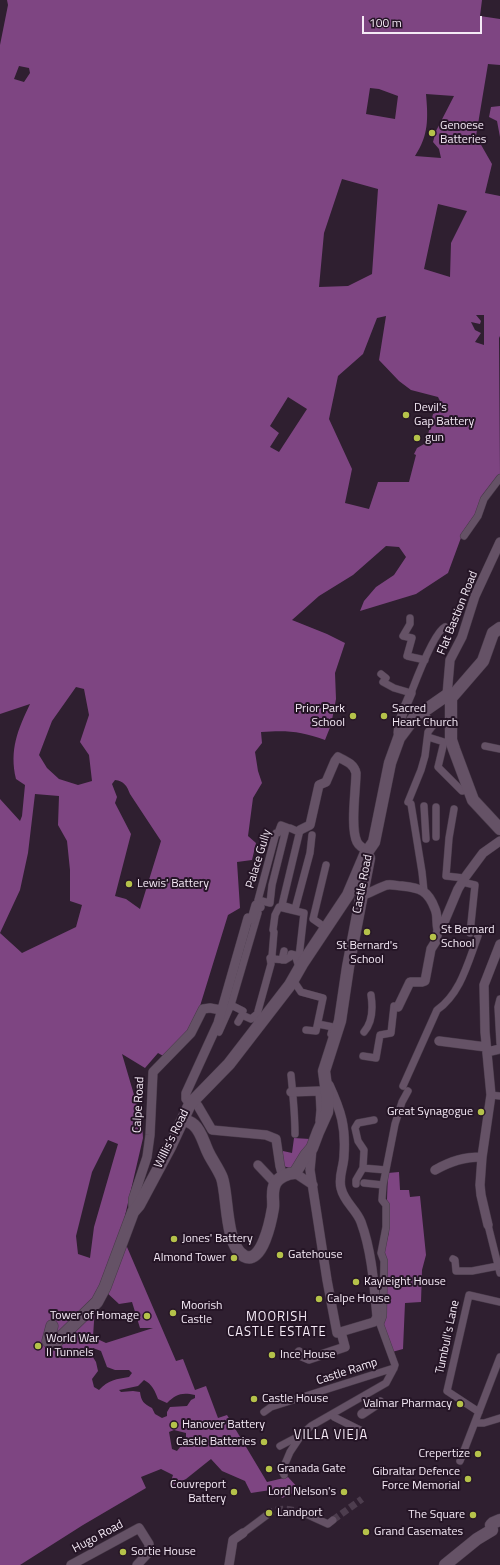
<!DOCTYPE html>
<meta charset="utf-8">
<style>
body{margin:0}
#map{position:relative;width:500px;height:1565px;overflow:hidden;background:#2f1f30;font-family:"Titillium Web",sans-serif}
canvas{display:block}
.scale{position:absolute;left:362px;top:16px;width:120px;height:18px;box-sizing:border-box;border:2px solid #f5eaf6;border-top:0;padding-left:5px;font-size:12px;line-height:14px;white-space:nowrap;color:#f5eaf6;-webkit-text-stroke:3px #251526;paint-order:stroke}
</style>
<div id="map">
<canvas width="500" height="1565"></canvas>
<div class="scale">100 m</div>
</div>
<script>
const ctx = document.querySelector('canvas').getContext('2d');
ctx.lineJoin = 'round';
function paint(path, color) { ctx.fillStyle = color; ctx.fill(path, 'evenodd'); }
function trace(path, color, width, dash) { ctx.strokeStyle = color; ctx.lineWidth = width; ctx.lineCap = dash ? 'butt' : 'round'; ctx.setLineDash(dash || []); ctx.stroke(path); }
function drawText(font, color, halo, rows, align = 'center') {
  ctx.font = font + ' "Titillium Web",sans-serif'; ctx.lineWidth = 4; ctx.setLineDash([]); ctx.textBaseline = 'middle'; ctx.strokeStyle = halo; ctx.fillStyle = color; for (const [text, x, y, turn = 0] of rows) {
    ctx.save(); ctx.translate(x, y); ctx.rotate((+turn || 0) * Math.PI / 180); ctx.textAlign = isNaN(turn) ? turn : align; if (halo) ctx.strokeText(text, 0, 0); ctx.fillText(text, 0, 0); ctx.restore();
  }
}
const forest = new Path2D(`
 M7,0H482L480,16L500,19V65L488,64L476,136L492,164L485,193L500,196V336L499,338L500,476L476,515L462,535L448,573L416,594L360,611L364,601L376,587L394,575L406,557L399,547L386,546L353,575L319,596L292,620L327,634L345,643L335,673L336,699L331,725L325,740C301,731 286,730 261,732L262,743L255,752L258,771L262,783L253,798L248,836L256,843L252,860L237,862L240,908L228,915L200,1006L188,1031L165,1057L158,1053L145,1068L122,1054L142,1122L143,1138L121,1233L176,1361L183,1359L195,1390L206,1386L218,1418L227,1415L267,1482L288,1477L300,1490L282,1498L277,1489L251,1493L245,1481L222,1471L211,1459L186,1479L169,1487L173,1475L161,1469L141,1477L146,1488L83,1525L20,1565H0V799L20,821L22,816L25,785L16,779C9,750 18,729 30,704L0,714V45L8,5ZM19,66L29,68L30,73L24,82L14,79ZM370,88L379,89L398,96L395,119L366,114ZM426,94L454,96L436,131L433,142L439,149L441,158L415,156C429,135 428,118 426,94ZM342,179L378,189L372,274L348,286L319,287L324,233ZM438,204L467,211L451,243L450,277L424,269ZM476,315H484V345L475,342L481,333L475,330L471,322L480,324L481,321ZM386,316L379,360L399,381L411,390L438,397L442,405L438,412L433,414L426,443L417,448L414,454L416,455L409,482H378L369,509L345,503L352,469L329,419L338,376L363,354L377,318ZM288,397L307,409L279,452L270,447L279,433L270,426ZM76,687L84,689L89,715L80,742L89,755L92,781L78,785L59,779L47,768L39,755L52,721ZM115,780C124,781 127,786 130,794L161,841L140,909L126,899L115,896L131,834L115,803L117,797L112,784ZM35,794L59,796L58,825L67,841L70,870V901L82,905L76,927L22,953L0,933L20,890L28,853ZM108,1140L118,1144L94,1227L90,1258L78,1254L76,1236L92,1172ZM104,1290L119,1304L132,1302L140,1328H153L106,1343L93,1337L95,1306ZM93,1348L101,1351L107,1367L115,1370H129L132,1373L129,1377C117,1379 108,1380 99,1390L94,1387L92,1379L98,1371L96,1362L91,1354ZM144,1380C152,1384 155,1391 158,1399L167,1403C176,1394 182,1392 195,1395V1398L191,1400L187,1406L170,1407L167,1412V1416L162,1418L155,1414L152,1408C144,1404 141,1401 140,1392L133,1391L121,1392L119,1390L138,1386ZM174,1430L186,1433V1438C182,1442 181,1447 177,1451L172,1449L169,1432Z
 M500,106V137L497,121L489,117L491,107Z
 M294,1138L310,1139L293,1169L283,1166V1151L292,1153Z
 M399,1172L400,1190H409L410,1197L420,1196L426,1255L422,1270L421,1302L405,1303L403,1349L392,1352L383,1329L384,1252L389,1232L387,1199L388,1173Z`);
const pedestrianTunnel = new Path2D(`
 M267,1515C279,1505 292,1510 306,1514
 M333,1520L362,1499`);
const pedestrian = new Path2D(`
 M464,536L478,516L484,499L500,478
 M410,618V624L403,636L412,638L407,656L425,660
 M381,674L386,678L383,682L394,688L411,693C416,680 434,632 445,627
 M428,737L444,742
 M444,742L438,767L462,791L469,790
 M485,746L500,749
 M408,802L421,770L425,756L428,732L434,724L422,713
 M411,804L422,872L424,891
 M424,806L426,839
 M436,807V837
 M454,809L449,838L446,876L464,878
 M289,828L286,829L272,885L270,903L258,900L276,833H278L281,825L289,828H290L299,832
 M300,830L282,905L295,909L310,853L312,835
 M326,865L313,919L326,928
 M462,882L475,885L470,933
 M272,956L274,959L285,960L290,957L291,954L295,955L298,964
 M282,960L284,951
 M301,966L299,957L304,913
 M293,980L301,992L323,998L316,1031L306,1030
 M500,999L498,1007L500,1043
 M231,1005L243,1011
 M238,1022L242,1015L251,1019L257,1014
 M318,1024L333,1027L331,1034
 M257,1027L258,1011L271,964L270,958L272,956L274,932L273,930L275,915L279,907L304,913
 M219,1032L231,1005L258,913
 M364,1032C372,1023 373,1008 371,995
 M363,1056L376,1058L380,1035L391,1033L394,1006
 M291,1075C293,1095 295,1114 295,1134
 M403,1086L437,1010C461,993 468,962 478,936
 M491,1095L500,1096
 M363,1168L364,1150L358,1141L355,1128L358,1123L374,1120
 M364,1183L383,1185
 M356,1184V1180L363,1168L386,1170
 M488,1225L500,1273
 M453,1259L455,1260L456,1271H472L498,1266
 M394,1368L395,1365L380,1324L383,1316L384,1261L381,1253L386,1227V1205L382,1200L383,1185L395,1124L402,1102L408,1091
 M264,1412L271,1407L394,1368
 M479,1412L447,1391L469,1295L500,1302
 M334,1417L362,1431
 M475,1423H484L500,1418
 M280,1446L301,1435L311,1426L386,1383L394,1368
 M460,1461L500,1357
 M284,1475L282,1471L290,1452L300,1437
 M306,1514L328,1524L333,1520
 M243,1533L267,1515`);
const minor = new Path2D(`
 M447,695L450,660L462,637L475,596L500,542
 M399,738C395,727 406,705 411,693
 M300,830L310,825L319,785L326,782L335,761L338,757C346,761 354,764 356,773C356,789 350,828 357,842C359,846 364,849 369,851
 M361,896C370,893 378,888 387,885C392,884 397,886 402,886C420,888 428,890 435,909C438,915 436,922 438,930
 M398,1007L410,982H422L425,981L431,949L436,941L438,930L442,927L458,889L466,876L483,853L500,841
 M439,1041L486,1047
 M487,1052L500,1049
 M291,1092L320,1091L321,1110L320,1121
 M192,1100L198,1106L212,1130L266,1135L276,1139L280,1166L283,1177
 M190,1104L186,1099V1093L218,1023L248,918L252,919L256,905L260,907
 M312,1149L310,1170L327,1280L337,1333L374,1322L377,1317C374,1285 372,1252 361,1222C356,1209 344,1202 341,1188C338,1176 344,1167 344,1155C346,1127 341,1111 329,1085
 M258,1165L275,1183
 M435,1170C451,1161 464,1157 482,1157
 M295,1173L313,1185
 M133,1212V1199L147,1157L150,1135L153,1072L191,1033L203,1009L210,1008L221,1010
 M488,1225L481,1195L480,1185L482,1157L491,1095L485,1032L484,985L500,944
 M299,1352L302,1356L309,1359L345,1347L341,1332
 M362,1414L380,1402
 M71,1565L139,1528L149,1544V1552L137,1565
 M229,1565L233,1540L243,1533`);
const tertiary = new Path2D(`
 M500,628L493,633L483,661L451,698V740L454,749L473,800L500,829
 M183,1119C186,1121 191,1122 194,1125C202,1132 204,1145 209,1154C213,1162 219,1170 222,1178C228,1195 225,1245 244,1256C262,1266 271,1220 273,1208C274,1200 271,1192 275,1184C278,1177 289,1173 295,1173L306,1155L312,1148L318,1132L327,1112L328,1101L324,1071L340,1021L348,967L369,858
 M52,1326L48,1341L51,1344H54L97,1302L105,1287L133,1212L139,1205L170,1147L190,1104L229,1064L290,985L302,964L348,895L365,855L374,842L390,763L399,738L414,718L447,695L451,698
 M492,1530L491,1525L493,1523L500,1520
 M445,1565L477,1539L492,1530`);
const markers = [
 [432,133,4,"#b5c24a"],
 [406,415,4,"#b5c24a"],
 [417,438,4,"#b5c24a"],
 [353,716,4,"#b5c24a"],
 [384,716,4,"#b5c24a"],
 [129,884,4,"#b5c24a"],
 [367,932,4,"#b5c24a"],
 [433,937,4,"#b5c24a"],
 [481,1112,4,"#b5c24a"],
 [174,1239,4,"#b5c24a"],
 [280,1255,4,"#b5c24a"],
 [234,1258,4,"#b5c24a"],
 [356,1282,4,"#b5c24a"],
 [319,1299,4,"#b5c24a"],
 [173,1313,4,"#b5c24a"],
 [147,1316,4,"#b5c24a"],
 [38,1346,4,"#b5c24a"],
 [272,1355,4,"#b5c24a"],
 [254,1399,4,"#b5c24a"],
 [460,1404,4,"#b5c24a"],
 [174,1425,4,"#b5c24a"],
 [264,1442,4,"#b5c24a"],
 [478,1454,4,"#b5c24a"],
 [269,1469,4,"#b5c24a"],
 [468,1479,4,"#b5c24a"],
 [234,1492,4,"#b5c24a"],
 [344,1492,4,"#b5c24a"],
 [269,1513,4,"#b5c24a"],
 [473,1515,4,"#b5c24a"],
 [366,1532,4,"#b5c24a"],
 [123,1552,4,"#b5c24a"]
];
const poiNames = [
 ["Genoese",440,126],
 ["Batteries",440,140],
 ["Devil's",414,408],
 ["Gap Battery",414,422],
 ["gun",425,438],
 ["Prior Park",345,709,"right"],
 ["School",345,723,"right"],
 ["Sacred",392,709],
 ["Heart Church",392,723],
 ["Lewis' Battery",137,884],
 ["St Bernard",441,930],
 ["School",441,944],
 ["St Bernard's",367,946,"center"],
 ["School",367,960,"center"],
 ["Great Synagogue",473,1112,"right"],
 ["Jones' Battery",182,1239],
 ["Gatehouse",288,1255],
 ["Almond Tower",226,1258,"right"],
 ["Kayleight House",364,1282],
 ["Calpe House",327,1299],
 ["Moorish",181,1306],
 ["Castle",181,1320],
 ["Tower of Homage",139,1316,"right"],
 ["World War",46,1339],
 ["II Tunnels",46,1353],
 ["Ince House",280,1355],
 ["Castle House",262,1399],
 ["Valmar Pharmacy",452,1404,"right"],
 ["Hanover Battery",182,1425],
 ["Castle Batteries",256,1442,"right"],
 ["Crepertize",470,1454,"right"],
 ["Granada Gate",277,1469],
 ["Gibraltar Defence",460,1472,"right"],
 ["Force Memorial",460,1486,"right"],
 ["Couvreport",226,1485,"right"],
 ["Battery",226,1499,"right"],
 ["Lord Nelson's",336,1492,"right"],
 ["Landport",277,1513],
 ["The Square",465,1515,"right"],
 ["Grand Casemates",374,1532],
 ["Sortie House",131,1552]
];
const streetNames = [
 ["Flat Bastion Road",458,613,-68],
 ["Palace Gully",259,859,-73],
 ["Castle Road",363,884,-79],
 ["Calpe Road",139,1105,-87],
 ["Willis’s Road",172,1139,-64],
 ["Tumbull's Lane",448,1337,-78],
 ["Castle Ramp",347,1372,-18],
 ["Hugo Road",98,1537,-28]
];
const neighbourhoodNames = [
 ["MOORISH",277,1318],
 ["CASTLE ESTATE",277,1333],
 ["VILLA VIEJA",331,1436]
];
paint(forest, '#7e4582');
trace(pedestrianTunnel, '#4d3d4e', 7, [7, 3.5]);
trace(pedestrian, '#483a49', 8);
trace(minor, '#483a49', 10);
trace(tertiary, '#483a49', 13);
trace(pedestrian, '#655266', 7);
trace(minor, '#655266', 9);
trace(tertiary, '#655266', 12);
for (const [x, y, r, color] of markers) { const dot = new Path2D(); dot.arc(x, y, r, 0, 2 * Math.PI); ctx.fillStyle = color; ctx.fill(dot); trace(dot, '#251526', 1.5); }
drawText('12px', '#f5eaf6', '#251526', poiNames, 'left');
drawText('12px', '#f5eaf6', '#251526', streetNames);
ctx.letterSpacing = '1px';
drawText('13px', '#f5eaf6', '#251526', neighbourhoodNames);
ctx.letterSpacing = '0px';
</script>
